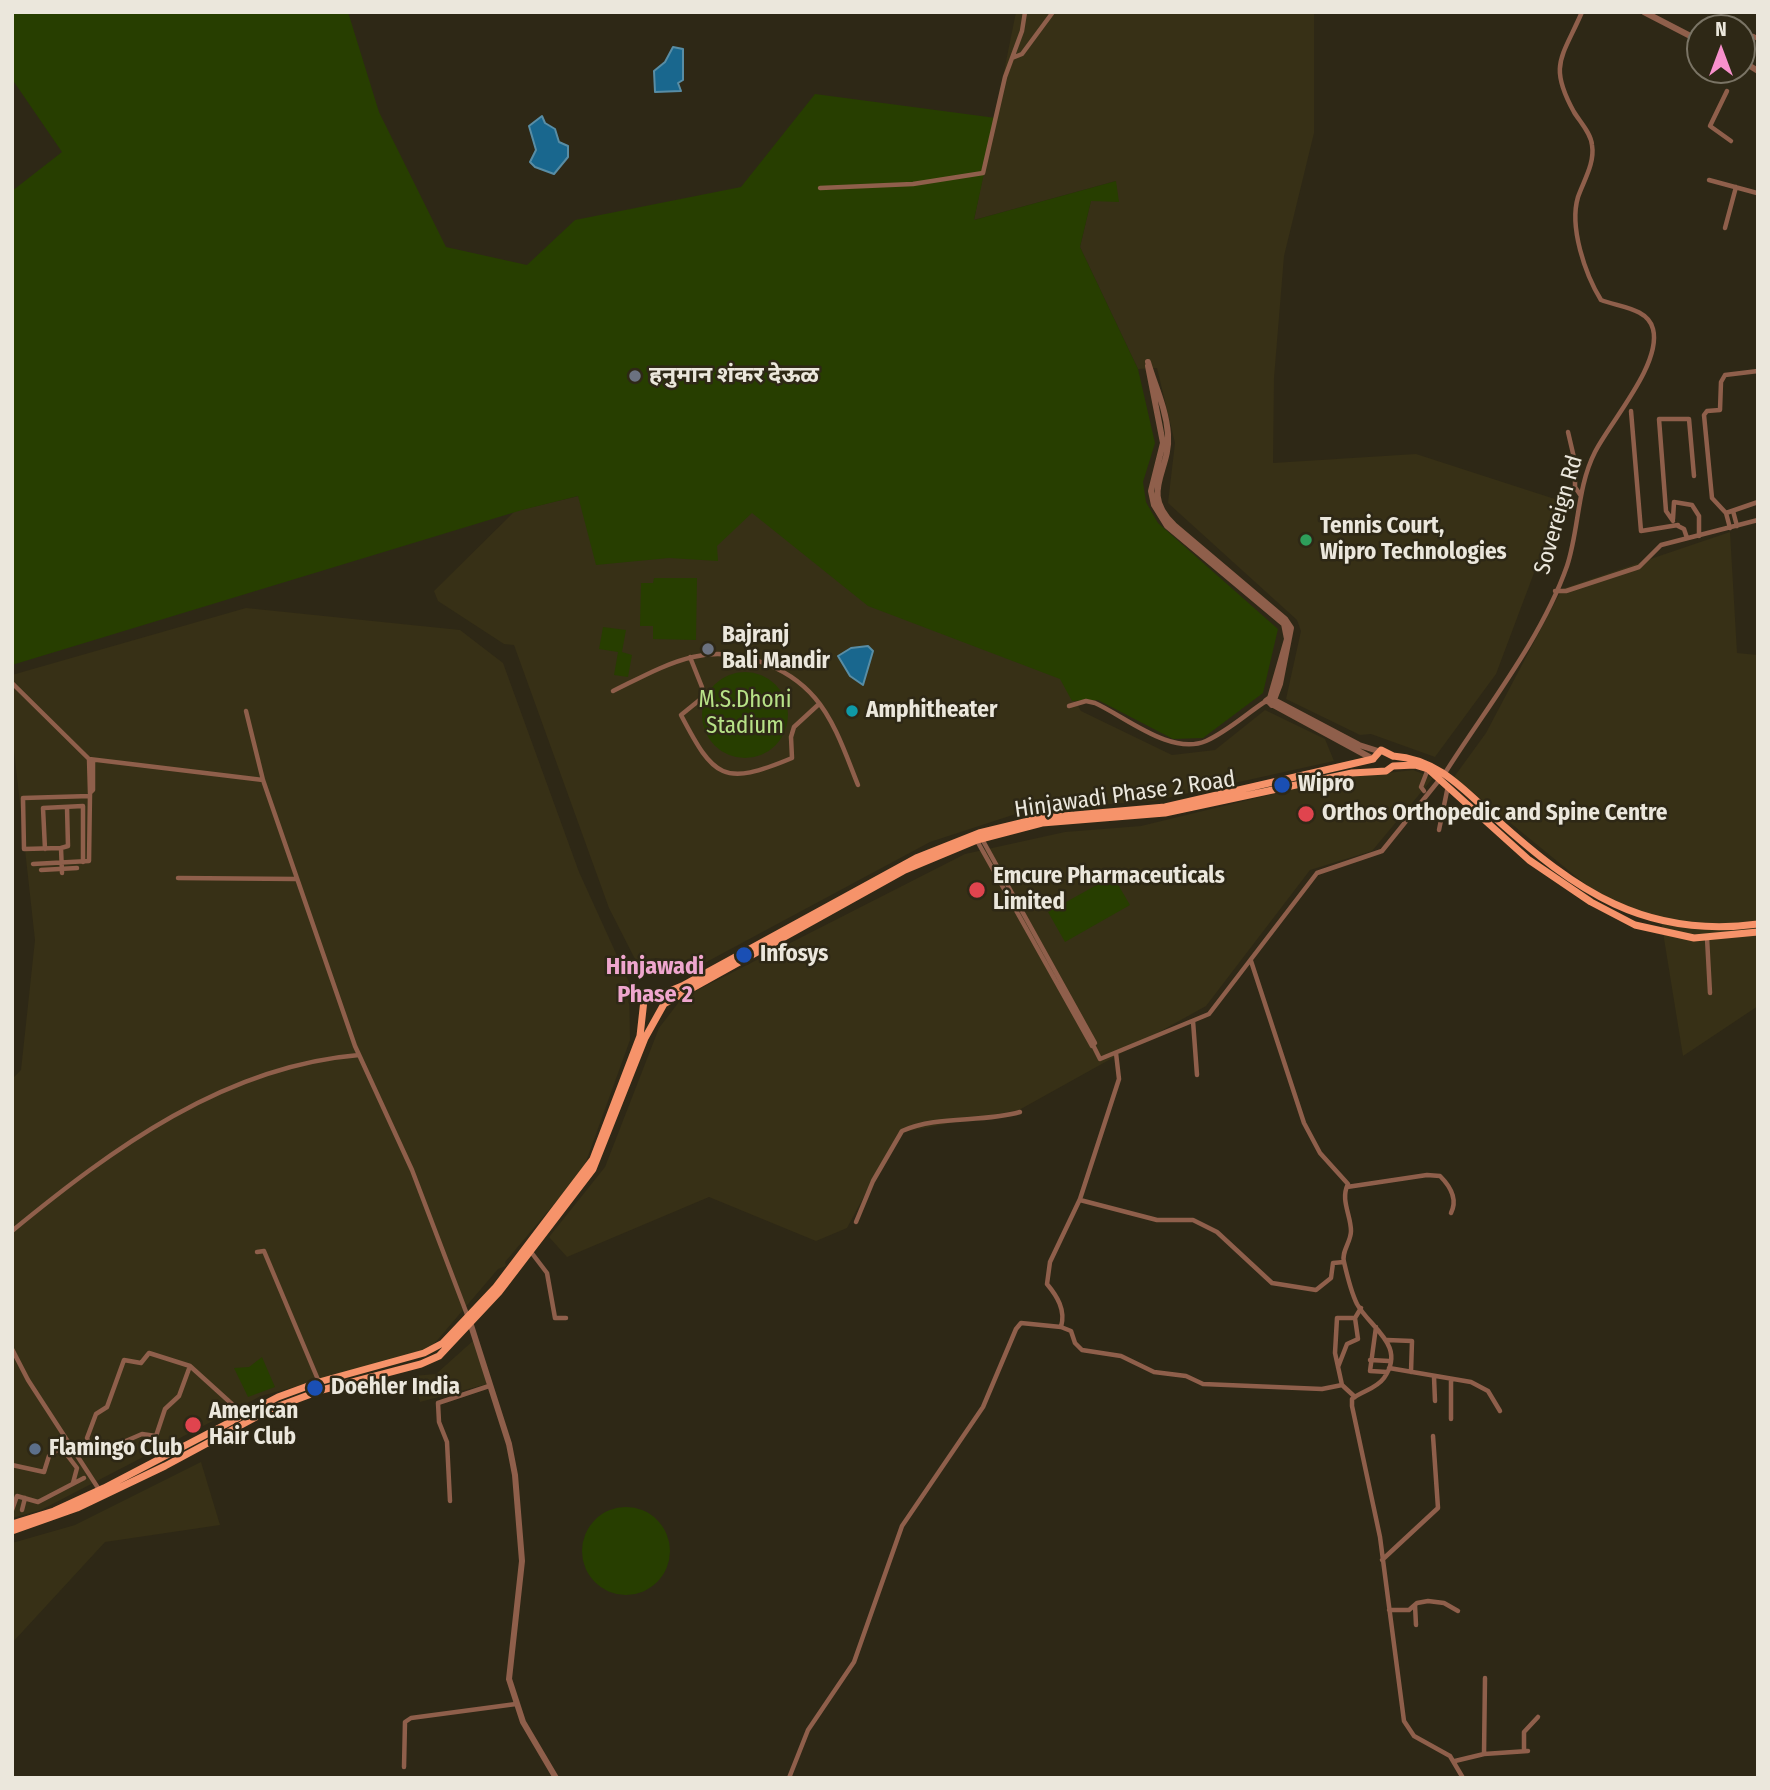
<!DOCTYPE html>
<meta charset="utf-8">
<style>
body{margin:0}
#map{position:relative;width:1770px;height:1790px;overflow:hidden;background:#2e2816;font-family:"Fira Sans Condensed",sans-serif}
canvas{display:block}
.frame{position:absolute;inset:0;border:14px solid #ebe7dc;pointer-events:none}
.north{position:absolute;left:1686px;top:14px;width:70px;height:70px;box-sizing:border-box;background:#2e2816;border:2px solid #7a7465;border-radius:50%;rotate:0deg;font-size:19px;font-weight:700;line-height:28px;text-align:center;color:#ebe7dc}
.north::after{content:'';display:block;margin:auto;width:24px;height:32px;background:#f890cc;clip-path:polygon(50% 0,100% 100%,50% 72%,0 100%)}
</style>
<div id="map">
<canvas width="1770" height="1790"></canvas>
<div class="frame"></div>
<div class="north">N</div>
</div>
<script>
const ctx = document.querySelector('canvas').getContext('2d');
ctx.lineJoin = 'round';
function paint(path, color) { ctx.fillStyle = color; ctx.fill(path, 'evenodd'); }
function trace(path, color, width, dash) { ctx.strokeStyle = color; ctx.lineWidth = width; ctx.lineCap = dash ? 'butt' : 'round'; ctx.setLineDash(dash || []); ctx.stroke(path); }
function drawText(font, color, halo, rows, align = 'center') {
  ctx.font = font + ' "Fira Sans Condensed","Noto Sans Devanagari",sans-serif'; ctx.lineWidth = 5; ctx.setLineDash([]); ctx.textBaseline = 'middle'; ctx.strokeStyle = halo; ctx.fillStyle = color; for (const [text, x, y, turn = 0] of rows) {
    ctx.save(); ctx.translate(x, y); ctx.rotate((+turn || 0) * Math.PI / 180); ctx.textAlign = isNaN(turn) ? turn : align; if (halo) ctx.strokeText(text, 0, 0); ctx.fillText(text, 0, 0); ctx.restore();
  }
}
const built = new Path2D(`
 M1016,12H1314V133L1284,256L1274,378L1273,463L1416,454L1561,501L1496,674L1435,757L1371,734L1360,735L1286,699L1301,631L1297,620L1168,503L1175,443L1157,368L1138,369L1080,247L1091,200L1116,181L974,220Z
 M691,480L1061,677L1081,711L1172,755L1215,750L1265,710L1325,739L1334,761L1153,801L1028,810L930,842L686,973L668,960L655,958L637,963L609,908L514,645L504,644L438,601L434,591L515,511L617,487Z
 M1730,532L1737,653L1758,655V1006L1683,1056L1661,920L1635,914L1590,888L1454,777L1486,733L1562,589Z
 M246,608L460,630L503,663L579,872L629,982L630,1040L583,1170L505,1262L506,1266L498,1269L428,1351L261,1396L41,1510L12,1518V1079L21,1070L35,940L12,732V675Z
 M1413,770L1433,778L1372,851L1310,870L1206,1006L1019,1110L898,1133L847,1228L816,1241L709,1197L567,1257L549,1237L605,1167L659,1028L682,998L965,854L1065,832L1141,826L1335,779Z
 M475,1339L487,1384L420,1402L413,1376L436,1374Z
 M201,1462L220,1525L105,1542L12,1643V1543L75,1525Z`);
const green = new Path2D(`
 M12,12H348L379,112L446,247L527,265L575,220L741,187L815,94L996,118L974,220L1116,181L1119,202L1091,201L1080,247L1138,369L1155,443L1143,482L1146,502L1158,523L1278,629L1263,693L1203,738L1173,739L1098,700L1072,701L1060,679L868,606L752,513L717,546L718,561L669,558L596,565L578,496L522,510L12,665V191L62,152L12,79Z
 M654,578H697L696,640L653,639V626H640L641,583H653Z
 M603,627L626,630L622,652L632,655L628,677L614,675L618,652L599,649Z
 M702 715a43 43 0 1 1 86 0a43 43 0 1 1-86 0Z
 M1113,876L1130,905L1065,942L1048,912Z
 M262,1357L275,1387L248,1397L234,1368L249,1367Z
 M582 1551a44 44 0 1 1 88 0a44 44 0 1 1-88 0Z`);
const water = new Path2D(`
 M673,47L683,49V80L678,83L681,91L655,92L654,71L665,62Z
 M542,116L545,123L555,129L559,142L568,146V157L554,174L535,167L530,162L536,150L529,126Z
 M868,646L873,651L863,685L850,676L838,656L851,648Z`);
const minor = new Path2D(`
 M1753,36L1758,39
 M1012,58L1022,54L1053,12
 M1727,91L1710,126L1731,141
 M1709,180L1757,193
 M820,188L913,184L983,173L1005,77L1022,31L1025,12
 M1725,228L1736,187
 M1758,371L1725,375L1721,382L1720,410L1707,411L1704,415L1712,498L1726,513L1758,502
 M1631,411L1641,531L1678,525
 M1568,432L1575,462V487L1581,496
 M1733,511L1737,526
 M1726,513L1730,528
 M1673,519L1674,502L1692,505L1699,516V536
 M1673,521L1666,511L1659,419H1689L1694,476
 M1678,526L1684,529L1687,538
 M1555,591H1566L1639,567L1661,545L1758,520
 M690,657L702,687V698L681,715C714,778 723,787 792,758L791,737L794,727L819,704
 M12,683L89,759L263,780
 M613,691C638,679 666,663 693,657C735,647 787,665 815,698C835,721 847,758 858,785
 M1069,706L1086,701L1095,703C1126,717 1171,756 1206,741C1228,731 1246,714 1266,701
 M246,711L263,780L355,1046L412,1170L468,1317
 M89,759L90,793L93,790V760
 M1445,773C1486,708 1541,640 1567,566C1579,530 1577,487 1595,452C1610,422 1662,364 1653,329C1648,308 1619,307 1601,300C1585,274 1569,227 1578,197C1584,180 1595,163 1592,145C1591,133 1580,122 1574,112C1548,65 1562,58 1582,12
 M1424,791L1421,787L1428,769
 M1439,830L1448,786
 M976,839L1092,1046L1095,1043L982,839
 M61,848L68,846L67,807
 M45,849L43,808L83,806V862
 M33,864L89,861L90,794
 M41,870L77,868
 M62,873L61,848L24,849L23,798L90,796
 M178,878L296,879
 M1707,938L1710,993
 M1251,961L1304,1123L1320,1153L1348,1184C1340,1200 1351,1215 1351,1231C1351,1242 1341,1252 1344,1262C1347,1275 1351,1292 1357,1304C1370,1328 1407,1345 1384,1378C1376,1389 1362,1391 1352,1399V1406L1380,1537L1404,1721L1414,1736L1450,1756L1463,1778
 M1193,1021L1197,1075
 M1093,1045L1100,1059L1209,1014L1317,873L1382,851L1440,779
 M1347,1187L1427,1175L1440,1176C1450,1186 1458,1199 1451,1213
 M1080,1200L1157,1220H1193L1217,1232L1272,1283L1316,1290L1331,1278L1333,1263L1344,1262
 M856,1222L873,1181L902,1131C938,1115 981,1123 1020,1112
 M12,1231C113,1148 225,1066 359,1055
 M257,1252L264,1251L319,1382
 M531,1252L547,1273L555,1318H566
 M1061,1327L1071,1331L1075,1343L1082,1350L1121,1356L1154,1372L1186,1376L1203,1384L1322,1389L1342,1385L1355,1397
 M1376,1327L1370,1371L1387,1372
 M1387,1340L1412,1341L1411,1372
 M12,1349L28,1380L100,1491
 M1370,1360L1389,1361
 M190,1366L149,1353L141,1363L124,1360L107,1407L96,1414L87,1438L91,1448L105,1450L142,1434L156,1436L165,1409L179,1396L190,1366L243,1414
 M1338,1367L1347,1344L1358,1339L1355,1318
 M1389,1368L1471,1382L1488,1391L1500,1411
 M1434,1377L1435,1401
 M1451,1379V1419
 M1342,1385L1335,1353L1337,1318H1355L1361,1308
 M61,1447L77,1468L73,1483
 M75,1453L88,1444
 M78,1456L91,1448
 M12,1465L44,1472L49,1456L69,1442
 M450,1501L447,1442L439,1422L438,1403L489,1386
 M12,1510L17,1496L38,1502L84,1478
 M22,1510L25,1498
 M1382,1560L1438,1508L1433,1436
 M1415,1605L1416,1625
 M1389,1610H1409L1417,1603L1428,1601L1444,1603L1458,1611
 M1524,1751V1732L1538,1717
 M1484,1754L1485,1678
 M1455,1761L1484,1754L1528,1751
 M404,1767L405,1722L411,1718L516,1704
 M789,1778L808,1730L854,1662L902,1526L983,1407L1016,1329L1021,1323L1061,1327C1066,1310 1057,1296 1047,1284L1050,1262L1080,1199L1119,1079L1116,1053`);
const tertiary = new Path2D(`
 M1644,12L1700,41
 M1742,61L1758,71
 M1148,362C1155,386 1166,408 1168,434C1171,472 1139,491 1174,525L1285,619L1291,628L1280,684L1272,705
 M1148,366L1163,443L1151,491L1154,505L1167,526L1284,624L1287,639L1270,698
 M1266,701L1270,698L1359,745L1378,751
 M1270,703L1373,759
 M469,1319L509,1444L515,1475L522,1561L509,1679L523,1722L556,1778`);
const primary = new Path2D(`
 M1393,756C1438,759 1464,790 1495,818C1576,891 1645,939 1758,924
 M1373,759L1381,750L1393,756
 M12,1524L54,1511L104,1488L278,1397L319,1382L424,1353L443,1343L495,1288L593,1159L640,1036L644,1000L650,994L660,995L682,986L916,858L979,833L1041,818L1165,807L1373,759
 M12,1531L77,1508L165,1466L271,1409L322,1390L421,1364L439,1356L499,1292L593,1169L645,1038L664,1004L905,870L977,840L1042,823L1165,813L1352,773L1386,771L1393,766L1415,765L1428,769L1529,860L1591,902L1635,925L1694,938L1758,932`);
const markers = [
 [635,376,7,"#6b7280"],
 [1306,540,7,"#2e9e5b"],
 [708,649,7,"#6b7280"],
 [852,711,7,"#0f9aa8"],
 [1282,785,9,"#1a4fb4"],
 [1306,814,9,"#e0444e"],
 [977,890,9,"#e0444e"],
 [744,955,9,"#1a4fb4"],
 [315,1388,9,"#1a4fb4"],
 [193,1425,9,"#e0444e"],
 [35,1449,7,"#5c6f8a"]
];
const poiNames = [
 ["हनुमान शंकर देऊळ",649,376],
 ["Tennis Court,",1320,527],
 ["Wipro Technologies",1320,553],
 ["Bajranj",722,636],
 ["Bali Mandir",722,662],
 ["Amphitheater",866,711],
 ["Wipro",1298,785],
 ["Orthos Orthopedic and Spine Centre",1322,814],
 ["Emcure Pharmaceuticals",993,877],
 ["Limited",993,903],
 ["Infosys",760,955],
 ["Doehler India",331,1388],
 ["American",209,1412],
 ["Hair Club",209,1438],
 ["Flamingo Club",49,1449]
];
const streetNames = [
 ["Sovereign Rd",1559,515,-74],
 ["Hinjawadi Phase 2 Road",1125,795,-8]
];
const parkNames = [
 ["M.S.Dhoni",745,701],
 ["Stadium",745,727]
];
const neighbourhoodNames = [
 ["Hinjawadi",655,967],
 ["Phase 2",655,995]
];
paint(built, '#373016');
paint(green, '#273e00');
paint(water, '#19678e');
trace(water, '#588da5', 2);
trace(minor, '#8f5f4b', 4.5);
trace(tertiary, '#8f5f4b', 6);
trace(primary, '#f6936a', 7);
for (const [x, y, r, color] of markers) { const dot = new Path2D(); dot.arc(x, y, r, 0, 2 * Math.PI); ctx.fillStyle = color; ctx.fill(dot); trace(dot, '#2e2816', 2.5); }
drawText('bold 23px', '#ebe7dc', '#2e2816', poiNames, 'left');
drawText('23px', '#ebe7dc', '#2e2816', streetNames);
drawText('23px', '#b7e187', '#2e2816', parkNames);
drawText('bold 24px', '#efa6ce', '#2e2816', neighbourhoodNames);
</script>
